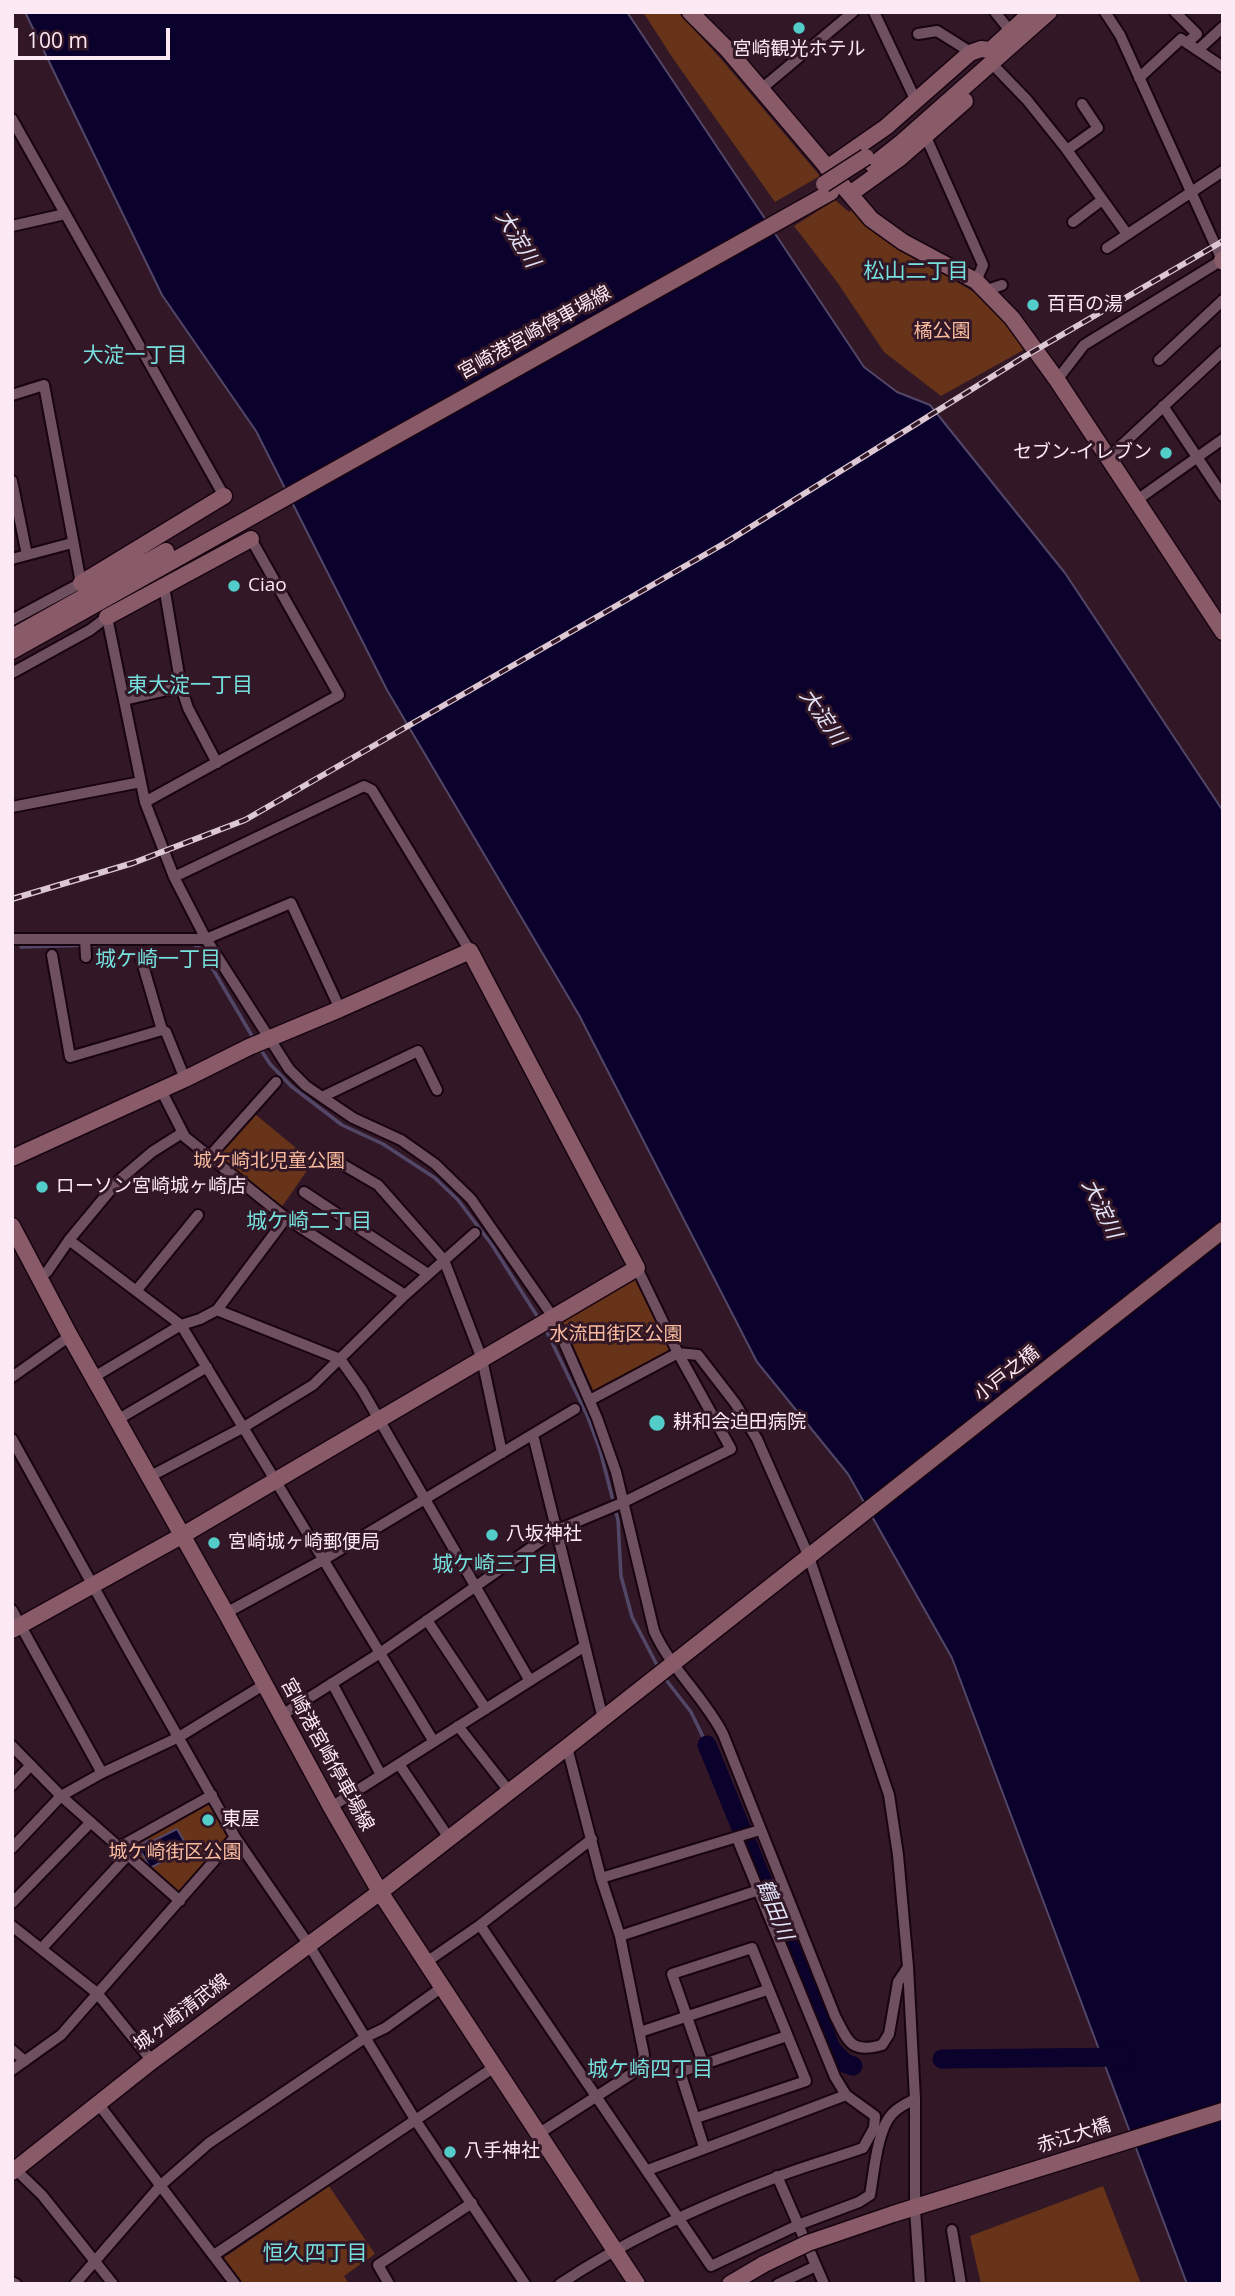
<!DOCTYPE html>
<meta charset="utf-8">
<style>
body{margin:0}
#map{position:relative;width:1235px;height:2296px;overflow:hidden;background:#321727;font-family:"Open Sans",sans-serif}
canvas{display:block}
.frame{position:absolute;inset:0;border:14px solid #fce9f3;pointer-events:none}
.scale{position:absolute;left:14px;top:28px;width:156px;height:32px;box-sizing:border-box;border:4px solid #fce9f3;border-top:0;padding-left:9px;font-size:21px;line-height:24px;white-space:nowrap;color:#fce9f3;-webkit-text-stroke:5px #321727;paint-order:stroke}
</style>
<div id="map">
<canvas width="1235" height="2296"></canvas>
<div class="frame"></div>
<div class="scale">100 m</div>
</div>
<script>
const ctx = document.querySelector('canvas').getContext('2d');
ctx.lineJoin = 'round';
function paint(path, color) { ctx.fillStyle = color; ctx.fill(path, 'evenodd'); }
function trace(path, color, width, dash) { ctx.strokeStyle = color; ctx.lineWidth = width; ctx.lineCap = dash ? 'butt' : 'round'; ctx.setLineDash(dash || []); ctx.stroke(path); }
function drawText(font, color, halo, rows, align = 'center') {
  ctx.font = font + ' "Open Sans","Noto Sans JP",sans-serif'; ctx.lineWidth = 6; ctx.setLineDash([]); ctx.textBaseline = 'middle'; ctx.strokeStyle = halo; ctx.fillStyle = color; for (const [text, x, y, turn = 0] of rows) {
    ctx.save(); ctx.translate(x, y); ctx.rotate((+turn || 0) * Math.PI / 180); ctx.textAlign = isNaN(turn) ? turn : align; if (halo) ctx.strokeText(text, 0, 0); ctx.fillText(text, 0, 0); ctx.restore();
  }
}
const green = new Path2D(`
 M643,12H678L722,60L820,176L775,202L674,60Z
 M835,200L849,212L851,210L892,244L979,295L1019,336L1027,348L941,396L884,352L837,282L794,226Z
 M255,1114L313,1162L281,1208L218,1155Z
 M634,1277L671,1351L594,1392L561,1319Z
 M210,1803L228,1837L178,1893L130,1852V1845Z
 M329,2186L375,2254L344,2276L349,2284H240L222,2259Z
 M1103,2186L1141,2284H981L970,2236Z`);
const water = new Path2D(`
 M25,12H627L864,367L897,392L930,405L1065,573L1223,811V2284H1187L952,1658L848,1474L757,1362L579,1015L387,690L256,431L162,295Z
 M177,1829L188,1848L150,1868L138,1846L149,1840L151,1842Z`);
const stream = new Path2D(`
 M191,943L201,949L255,1041
 M21,947L128,944
 M259,1047L270,1064L291,1086L342,1125L383,1144L435,1178L458,1200L492,1245L539,1319
 M545,1328L587,1415L600,1450L618,1520L621,1576L632,1617L659,1669
 M663,1676L691,1712L707,1745`);
const river = new Path2D(`
 M707,1745L832,2050L845,2063L853,2066
 M942,2059L1126,2057`);
const street = new Path2D(`
 M874,12L916,101
 M995,12L1011,32
 M1175,12L1197,34L1187,43
 M918,34L937,31L972,53
 M1198,50L1223,27
 M998,70L1027,100L1067,150L1127,234
 M1139,78L1181,39L1223,67
 M760,90L853,12
 M12,119L224,496
 M926,137L983,265L976,281
 M1067,150L1098,128L1082,104
 M1073,222L1102,200
 M12,226L65,214
 M1107,248L1223,171
 M987,290L1002,285
 M1159,360L1223,300
 M1057,380L1084,345L1222,260L1120,35L1105,12
 M12,395L44,385L81,583L12,620
 M1163,406L1223,496
 M1108,458L1223,351
 M12,481L27,555
 M1137,500L1223,439
 M12,559L72,543
 M164,586L181,687L188,708L217,763
 M12,673L90,630L107,617L145,802L174,877L206,939L289,1069L306,1086L322,1097L353,1118L401,1140L435,1164L471,1199L553,1317L597,1418L616,1472L654,1631C671,1669 704,1697 723,1734L835,2016C848,2041 850,2054 882,2045L889,2034L898,1982L908,1967
 M124,700L181,687
 M145,802L339,695L251,539
 M12,807L141,782
 M174,877L364,786L372,790L470,951
 M12,939H206L291,903L340,1009
 M85,939L86,957
 M52,955L70,1057L162,1030L166,1032L185,1079
 M140,955L162,1030
 M161,1090L185,1137L286,1218L405,1295
 M322,1097L418,1051L437,1090
 M328,1156L378,1185L444,1260L482,1359L502,1453
 M209,1157L276,1082
 M304,1192L428,1274
 M69,1240L181,1325L434,1742
 M37,1276L47,1272L69,1240L118,1181L152,1152L182,1133
 M136,1291L198,1215
 M217,1310L340,1359L362,1390L530,1681
 M12,1377L70,1336
 M94,1377L181,1325L200,1319L217,1310L286,1218
 M590,1400L678,1353L698,1355L735,1403L757,1439L809,1557L889,1795L898,1855L908,1967L915,2099V2209L920,2284
 M117,1420L207,1367
 M533,1435L603,1719
 M12,1439L128,1649L235,1837L309,1945L416,2121L525,2284
 M149,1477L244,1427L313,1385L405,1295L475,1233
 M12,1610L102,1773
 M226,1613L323,1560L575,1409
 M427,1620L486,1709
 M332,1683L381,1775
 M282,1715L380,1653L555,1531L624,1502L731,1449L678,1353L637,1268
 M458,1726L509,1791
 M12,1746L61,1796L180,1901
 M399,1764L449,1838
 M12,1785L31,1765
 M331,1807L585,1646
 M119,1847L212,1795
 M12,1848L61,1796L102,1773L179,1737L265,1684
 M601,1878L760,1830
 M12,1903L91,1822
 M480,1925L711,2266L798,2225L859,2202L870,2195C874,2173 877,2130 892,2114C898,2107 907,2103 915,2099
 M12,1926L97,1993L152,2061
 M620,1936L759,1890
 M42,1948L128,1855
 M425,1963L480,1925L592,1839
 M640,2032L767,1990
 M12,2050L25,2061
 M12,2070L61,2035L235,1837
 M97,2102L235,2284
 M696,2118L806,2081L752,1948L672,1974L703,2063
 M538,2134L639,2069L644,2055L620,1936L601,1878L567,1747
 M704,2147L680,2072L787,2036
 M15,2169L42,2195L113,2284
 M648,2170L846,2095
 M777,2176L824,2284
 M952,2230L961,2284
 M214,2255L493,2068
 M12,2282L16,2284
 M75,2284L161,2185L209,2143L366,2037L385,2028L441,1988
 M389,2284L378,2265L472,2203
 M560,2284C626,2240 702,2205 777,2177C805,2166 835,2158 863,2148L874,2128L875,2116L846,2095L835,2077L737,1838
 M778,2284L816,2266`);
const secondary = new Path2D(`
 M690,12L727,49L871,219L903,242L976,281L1012,318L1057,380L1223,632
 M993,48L1032,12
 M873,165L902,142L1049,12
 M827,168L886,127L970,53L981,49L990,50
 M850,194L900,158L965,101
 M1222,260L1223,262
 M81,583L224,496
 M107,617L251,539
 M12,637L166,551
 M12,651L831,192
 M12,1158L185,1079L249,1047L340,1009L470,951L637,1268L183,1535L12,1630
 M12,1226L70,1336L226,1613L331,1807L380,1892L637,2284
 M12,2172L152,2061L380,1892L567,1747L1223,1230
 M893,2214L1223,2111
 M730,2284L764,2264`);
const rail = new Path2D(`
 M12,899L133,863L245,820L725,543L1022,358L1223,241`);
const secondaryBridge = new Path2D(`
 M824,184L866,157
 M764,2264L808,2243L893,2214`);
const markers = [
 [799,28,7,"#53cdca"],
 [1033,305,7,"#53cdca"],
 [1166,453,7,"#53cdca"],
 [234,586,7,"#53cdca"],
 [42,1187,7,"#53cdca"],
 [657,1423,9,"#53cdca"],
 [492,1535,7,"#53cdca"],
 [214,1543,7,"#53cdca"],
 [208,1820,7,"#53cdca"],
 [450,2152,7,"#53cdca"]
];
const poiNames = [
 ["宮崎観光ホテル",799,50,"center"],
 ["百百の湯",1047,305],
 ["セブン-イレブン",1152,453,"right"],
 ["Ciao",248,586],
 ["ローソン宮崎城ヶ崎店",56,1187],
 ["耕和会迫田病院",673,1423],
 ["八坂神社",506,1535],
 ["宮崎城ヶ崎郵便局",228,1543],
 ["東屋",222,1820],
 ["八手神社",464,2152]
];
const parkNames = [
 ["橘公園",942,332],
 ["城ケ崎北児童公園",269,1162],
 ["水流田街区公園",616,1335],
 ["城ケ崎街区公園",175,1853]
];
const streetNames = [
 ["宮崎港宮崎停車場線",535,333,-29],
 ["小戸之橋",1007,1374,-38],
 ["宮崎港宮崎停車場線",327,1755,61],
 ["城ヶ崎清武線",182,2013,-37],
 ["赤江大橋",1074,2136,-17]
];
const waterNames = [
 ["大淀川",517,239,58],
 ["大淀川",822,717,55],
 ["大淀川",1101,1209,64],
 ["鶴田川",774,1910,68]
];
const neighbourhoodNames = [
 ["松山二丁目",916,272],
 ["大淀一丁目",135,356],
 ["東大淀一丁目",190,686],
 ["城ケ崎一丁目",158,960],
 ["城ケ崎二丁目",309,1222],
 ["城ケ崎三丁目",495,1565],
 ["城ケ崎四丁目",650,2070],
 ["恒久四丁目",315,2254]
];
paint(green, '#673319');
paint(water, '#0a012c');
trace(water, '#534768', 2);
trace(stream, '#534768', 3.5);
trace(river, '#0a012c', 19);
trace(street, '#180310', 14);
trace(secondary, '#180310', 19);
trace(street, '#6f5061', 10);
trace(secondary, '#895b68', 16);
trace(rail, '#dcc8d2', 6);
trace(rail, '#321727', 3.5, [10]);
trace(secondaryBridge, '#180310', 19, []);
trace(secondaryBridge, '#895b68', 16);
for (const [x, y, r, color] of markers) { const dot = new Path2D(); dot.arc(x, y, r, 0, 2 * Math.PI); ctx.fillStyle = color; ctx.fill(dot); trace(dot, '#321727', 2.5); }
drawText('19px', '#fce9f3', '#321727', poiNames, 'left');
drawText('19px', '#fabc9f', '#321727', parkNames);
drawText('19px', '#fce9f3', '#321727', streetNames);
drawText('italic 21px', '#e1e2f7', '#321727', waterNames);
drawText('21px', '#75e0dd', '#321727', neighbourhoodNames);
</script>
